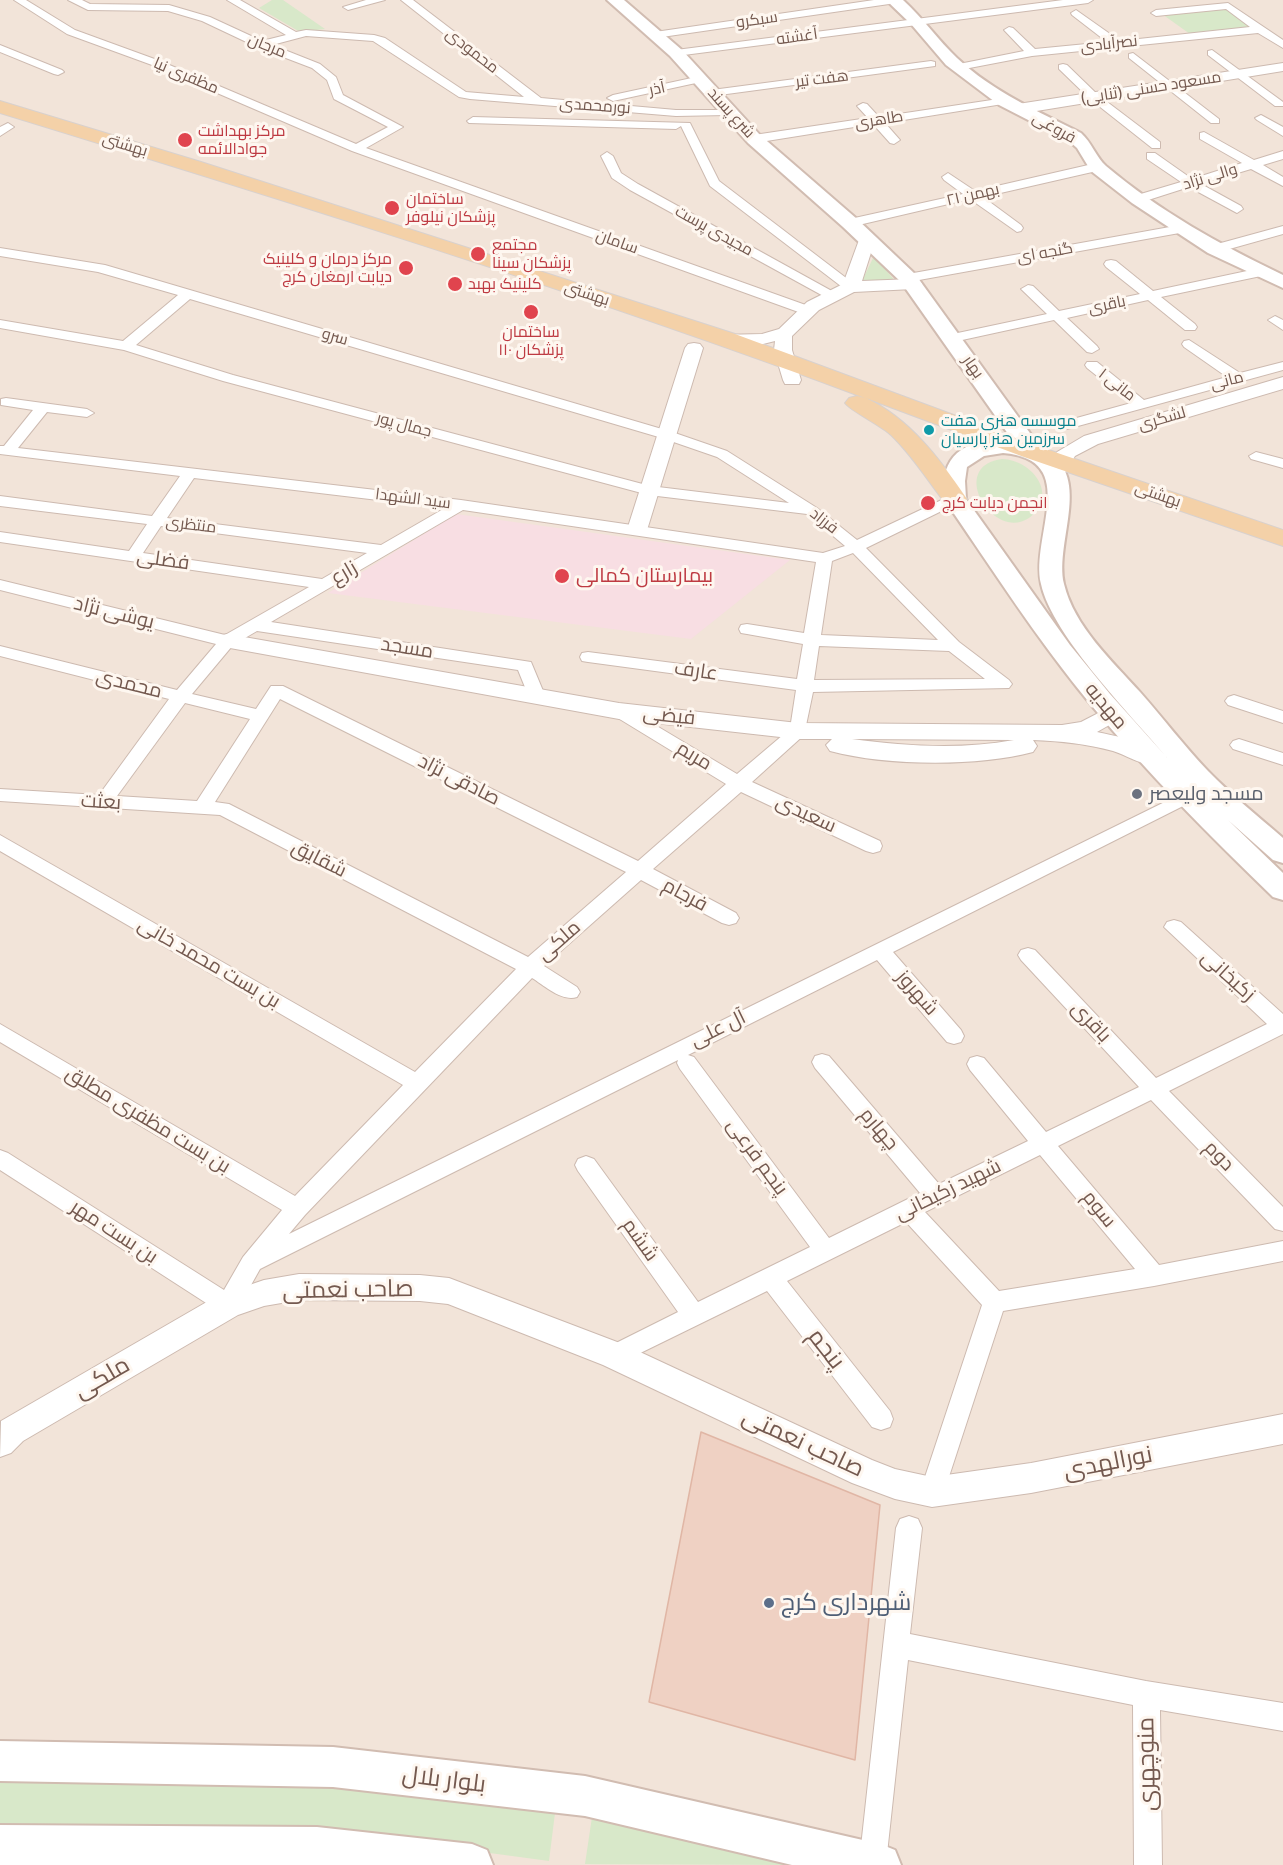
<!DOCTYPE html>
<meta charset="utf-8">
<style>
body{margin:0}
canvas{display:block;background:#fbf3ea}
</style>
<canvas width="1283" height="1865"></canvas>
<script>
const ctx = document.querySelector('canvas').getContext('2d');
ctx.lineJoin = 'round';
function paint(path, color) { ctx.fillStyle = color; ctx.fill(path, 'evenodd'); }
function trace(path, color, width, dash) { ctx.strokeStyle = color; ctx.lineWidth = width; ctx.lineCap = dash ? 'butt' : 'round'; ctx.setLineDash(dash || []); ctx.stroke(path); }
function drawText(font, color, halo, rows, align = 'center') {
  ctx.font = font + ' Cabin,Cairo,sans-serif'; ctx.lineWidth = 6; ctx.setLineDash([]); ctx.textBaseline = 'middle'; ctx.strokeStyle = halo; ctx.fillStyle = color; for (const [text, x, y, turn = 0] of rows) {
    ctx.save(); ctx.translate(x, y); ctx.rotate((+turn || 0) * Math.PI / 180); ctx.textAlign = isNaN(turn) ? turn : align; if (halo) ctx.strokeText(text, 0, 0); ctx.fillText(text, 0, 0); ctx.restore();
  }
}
const residential = new Path2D(`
 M0,0H1283V1865H0Z`);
const medical = new Path2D(`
 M456,514L790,560L691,639L328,593Z`);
const green = new Path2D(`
 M272,0H283L325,29L300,32L259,8Z
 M1225,8L1253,28L1190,34L1162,14Z
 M874,256L896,282L860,285Z
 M1002,459C1034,460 1059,497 1029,518C993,542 947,466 1002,459Z
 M0,1780L334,1785L555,1813L549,1861L319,1830L0,1826Z
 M592,1817L794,1865L585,1864Z`);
const building = new Path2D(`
 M701,1432L880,1505L855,1760L649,1702Z`);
const minor = new Path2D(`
 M14,0H26L75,30L160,61L356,144L388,127L334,99L327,80L312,68L257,47L202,21L168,11L88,10L68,0H82L90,4L169,5L210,17L262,41L286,35L227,0H240L296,32L306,30L374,35L385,38L466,92L524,97L401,0H413L541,98L676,110H731L733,112L727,115L676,116L470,99L459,97L373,41L306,36L272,45L320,64L336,77L343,95L403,127L366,148L814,308L816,311L814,314H804L352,151L152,65L67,34Z
 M366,0H385L348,10L343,7Z
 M874,0H901L896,3L655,38L650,35L655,32Z
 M1063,0H1093L1088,3L676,56L670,53L676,50Z
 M1228,3L1283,40V48L1258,33L1032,56L959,70L953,67L959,64L1024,51L1004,30L1009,27L1013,28L1035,49L1107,42L1072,15L1071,13L1076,10L1120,41L1250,27L1226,9L1156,16L1151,13L1156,10Z
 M0,45L62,70L64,72L58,75L54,74L0,52Z
 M1212,50L1283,102V106H1275L1208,55V51Z
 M1133,53L1219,119V123H1211L1129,58V54Z
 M931,61L935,62V66L712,96L706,93L712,90Z
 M1063,64L1067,65L1098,95L1160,142V148H1152L1090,99L1059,69V65Z
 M701,76L705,77V81L613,101L607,98L613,95Z
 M1005,98L1009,99V103L885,123L900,140L894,144L890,143L873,124L754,143L748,139L754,135L868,118L857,106L863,103L867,104L879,117Z
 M1261,115L1283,127V136L1257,120L1255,118Z
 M473,117L690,123L719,181L858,287L851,291L846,290L710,186L681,126L676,129L469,123L467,121Z
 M8,123L14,127L0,136V127Z
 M1204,132L1254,160L1283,151V159L1263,165L1283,177V186L1251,169L1201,184L1241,206L1243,209L1237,213L1189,187L1142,202H1134L1132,199L1134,196L1181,182L1147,159V153H1155L1192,179L1242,163L1200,139V133Z
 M607,152L613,156L621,173L638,184L839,295L832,299L827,298L630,190L612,178L601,156Z
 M1097,163L1103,167L1101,170L983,197L1021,225L1023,228L1021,231L1017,232L970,199L850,227L844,223L850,219L963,194L944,180L942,177L948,173L975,191Z
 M1181,225L1185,226L1187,229L1185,232L908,282L901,278L908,274Z
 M1283,226V234L1215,253L1209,249L1210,246Z
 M0,248L105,265L672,432L727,451L817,508L857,540L950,496H960L963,499L960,502L866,548L959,642L1009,680L1012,684L1009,688L813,692L804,735L752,782L880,841L882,846L880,851L873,853L866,851L741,792L653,869L736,913L739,918L736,923L729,925L722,923L641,880L544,966L577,987L580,992L577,997C562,1002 545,986 532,978L305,1215L289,1234L1187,791L1193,793L1196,797L1193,801L893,952L961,1030L964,1036L961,1042L954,1044L947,1042L877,960L688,1055L694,1057L829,1238L920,1193L815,1068L812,1062L815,1056L822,1054L829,1056L939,1184L1028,1141L970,1070L967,1064L970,1058L977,1056L984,1058L1046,1132L1139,1087L1021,960L1018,955L1021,950L1028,948L1035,950L1156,1078L1267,1024L1164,927L1167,922L1174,920L1181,922L1283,1014V1034L1169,1091L1283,1207V1231L1275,1229L1151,1100L1058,1146L1159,1265L1283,1241V1261L1154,1286L1003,1311L944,1492L941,1500L932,1504L923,1500L920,1492L982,1305L906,1222L787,1281L890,1411L893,1419L890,1427L881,1430L872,1427L767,1291L622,1362L614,1366L606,1362L602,1355L606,1348L678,1312L578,1171L575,1165L578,1159L586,1156L594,1159L698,1302L810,1247L680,1069L677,1063L678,1060L260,1269L236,1312L228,1315L220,1312L0,1170V1150L8,1153L224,1290L243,1257L282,1210L0,1042V1024L295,1196L403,1085L0,851V835L415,1072L516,969L220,815L0,801V789L99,795L169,699L0,656V646L177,690L216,644L0,590V580L225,635L309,587L0,542V532L129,551L147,524L0,506V496L152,516L180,476L0,454V446H4L33,410L1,405V399L6,398L87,409L94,413L87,417L47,412L18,448L461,500L823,553L845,546L807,514L649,495L223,381L124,350L0,328V320L123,341L178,295L98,272L0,256ZM190,299L662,438L717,457L789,503L650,486L233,375L136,345ZM194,478L445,508L381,545L167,518ZM463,510L816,562L804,633L747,624L741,625L739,629L741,633L747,634L803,644L797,679L588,652L582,653L580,657L582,661L588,662L796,690L790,729L737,774L625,707H613L610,711L613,715L726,784L638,861L283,686H271L256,709L192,694L233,645L257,631L518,670L531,702H543L546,698L531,662L271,622ZM161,526L367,553L322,579L143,553ZM853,553L938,640L821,635L832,561ZM819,646L949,651L985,679L814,680ZM280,699L626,872L528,957L229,804L215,802ZM185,703L250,719L197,801L117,796ZM1040,1155L1135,1269L999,1291L925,1212Z
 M1111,260L1116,261L1153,291L1261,268L1268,272L1261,276L1161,297L1195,324L1197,327L1195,330H1185L1148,300L1067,318L1097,346L1099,349L1092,353L1087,352L1054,320L953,342L946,338L953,334L1047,314L1021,289L1028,285L1033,286L1059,311L1140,294L1106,267L1104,264L1106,261Z
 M1275,316L1283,320V330L1268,320Z
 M1189,340L1240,373L1283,362V370L1067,429L1060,425L1062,422L1131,403L1087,368L1085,365L1087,362H1097L1144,400L1227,377L1184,347L1182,344L1184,341Z
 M1256,452L1283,459V468L1251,459L1249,456Z
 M1234,695L1283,711V723L1228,705L1225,701L1228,697Z
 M1239,739L1283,753V765L1233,749L1230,745L1233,741Z
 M909,1516L918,1519L922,1528L910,1634L1146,1681L1283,1703V1731L1160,1710L1162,1865H1134L1133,1705L908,1660L886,1863L885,1865H859L896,1528L900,1519Z`);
const tertiary = new Path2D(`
 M1283,63V71L1018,114L1010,109L1018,104Z
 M867,235L875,240L862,281L913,279L919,280L922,284L919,288L913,289L854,292L819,310L792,336V350L801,380L799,384H785L783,380L774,350L775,341L763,344L721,343L718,339L721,335L762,334L779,329L807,302L843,284L859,240Z
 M694,343L700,344L703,348L647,530L644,534H630L627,530L685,348L688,344Z
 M1283,377V389L1098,444L1075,456L1062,477H1048L1045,473L1057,452L1084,436Z
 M227,634L619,703L798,723L1062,725L1081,722L1112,706L1120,709L1123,714L1120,719L1097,732C1114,736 1153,742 1162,757L1158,763C1142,767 1129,756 1113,751C1087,744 1061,741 1033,740L1037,746L1033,752C977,767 886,766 830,751L826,745L832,739H798L619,719L219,646L216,641L219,636ZM852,739L1014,740C960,750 905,746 852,739Z
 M299,1274L420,1275L449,1278L625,1345L872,1460L895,1469L932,1477L1031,1463L1283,1414V1444L1031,1493L932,1507L895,1499L852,1483L603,1365L448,1304L420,1301L299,1300L264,1306L238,1315L23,1441L11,1453L0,1457L1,1421L217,1296L264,1280Z`);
const secondary = new Path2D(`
 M607,0H624L682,50L760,135L857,219L915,274L1040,447C1096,473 1054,540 1064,584C1074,626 1112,661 1140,692C1163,718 1184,746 1208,771C1231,795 1258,816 1283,838V863L1273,860L1228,820L1283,873V900L1273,897C1210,836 1148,774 1092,706C1038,641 992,569 944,499C939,450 970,438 1013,441L901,282L843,227L748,143L670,56ZM1003,453C1082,459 1030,537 1041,584C1052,636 1135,719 1170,761L1110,694L1070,645L966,499L965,481L967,467L984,456Z
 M886,0H903C923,18 938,40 957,58C992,91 1039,112 1081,133C1092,143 1096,157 1106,166C1159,211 1221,245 1283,275V288L1208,253L1132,203L1091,171L1077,148L1069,141L999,105L946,65L911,24Z
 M0,1741L333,1747L585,1776L880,1844L895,1850L901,1865H792L585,1816L333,1787L0,1781Z
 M0,1825L317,1827L472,1844L487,1850L493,1865H0Z`);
const primary = new Path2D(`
 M0,101L201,162L735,334L1040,447L1283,530V546L1024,457L866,398C910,419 940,459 967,499L964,504L955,506L946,504C928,481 912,455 891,435C880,425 851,411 845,403L849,398L857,396L865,398C581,292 290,202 0,113Z`);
const markers = [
 [185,140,8,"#e0444e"],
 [392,208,8,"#e0444e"],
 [478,254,8,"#e0444e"],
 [406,268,8,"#e0444e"],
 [455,284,8,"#e0444e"],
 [531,312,8,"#e0444e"],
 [929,430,6,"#0f9aa8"],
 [928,503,8,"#e0444e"],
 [562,576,8,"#e0444e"],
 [1137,794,6,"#6b7280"],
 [769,1603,6,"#5c6f8a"]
];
const farStreetnames = [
 ["سبکرو",757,20,-8],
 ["آغشته",797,37,-8],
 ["نصرآبادی",1109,44,-6],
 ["مرجان",267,46,22],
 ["محمودی",472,51,38],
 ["مظفری نیا",186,76,23],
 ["هفت تیر",822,79,-7],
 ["مسعود حسنی (ثنایی)",1151,88,-9],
 ["آذر",657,89,-12],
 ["نورمحمدی",595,106,4],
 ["شرع پسند",731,113,48],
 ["طاهری",879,120,-9],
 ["فروغی",1054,128,29],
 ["بهشتى",125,145,17],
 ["والی نژاد",1210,177,-17],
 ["۲۱ بهمن",973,195,-13],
 ["مجیدی پرست",714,231,29],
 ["سامان",617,242,20],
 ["گنجه ای",1045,253,-10],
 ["بهشتى",587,294,18],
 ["باقری",1107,305,-12],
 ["سرو",335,337,16],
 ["بهار",973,367,55],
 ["مانی",1227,381,-15],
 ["مانی ۱",1117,385,38],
 ["لشگری",1162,419,-16],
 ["جمال پور",404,425,15],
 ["بهشتی",1158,495,19],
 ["سید الشهدا",413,499,7],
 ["فرزاد",824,521,38],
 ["منتظری",191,525,7]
];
const farHealthnames = [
 ["مرکز بهداشت",198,131],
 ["جوادالائمه",198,149],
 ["ساختمان",406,199],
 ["پزشکان نیلوفر",406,217],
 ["مجتمع",492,245],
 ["پزشکان سینا",492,263],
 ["مرکز درمان و کلینیک",392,259,"right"],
 ["دیابت ارمغان کرج",392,277,"right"],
 ["کلینیک بهبد",468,284],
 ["ساختمان",531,332,"center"],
 ["پزشکان ۱۱۰",531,350,"center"],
 ["انجمن دیابت کرج",942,503]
];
const farCulturenames = [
 ["موسسه هنری هفت",941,421],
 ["سرزمین هنر پارسیان",941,439]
];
const streetNames = [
 ["فضلی",163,560,8],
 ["زارع",344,573,-30],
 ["یوشی نژاد",114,613,14],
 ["مسجد",407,648,9],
 ["عارف",696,671,8],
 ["محمدی",129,684,14],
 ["مهدیه",1106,706,50],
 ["فیضی",669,716,6],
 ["مریم",694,756,31],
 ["صادقی نژاد",459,780,27],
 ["بعثت",101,802,3],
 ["سعیدی",806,814,25],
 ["شقایق",319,859,27],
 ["فرجام",685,895,28],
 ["ملکی",559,941,-41],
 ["بن بست محمد خانی",209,963,30],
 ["زکیخانی",1228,976,42],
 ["شهروز",917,993,49],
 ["باقری",1091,1022,47],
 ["آل علی",718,1029,-26],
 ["بن بست مظفری مطلق",148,1120,31],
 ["چهارم",879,1129,50],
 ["دوم",1219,1156,46],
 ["پنجم فرعی",757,1157,54],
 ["شهید زکیخانی",948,1190,-26],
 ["سوم",1099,1209,51],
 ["بن بست مهر",114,1232,33],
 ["ششم",640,1240,55]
];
const healthNames = [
 ["بیمارستان کمالی",576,576]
];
const worshipNames = [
 ["مسجد ولیعصر",1149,794]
];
const nearStreetnames = [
 ["صاحب نعمتی",348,1290,-1],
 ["پنجم",826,1349,52],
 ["ملکی",102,1378,-30],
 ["صاحب نعمتی",803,1443,25],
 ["نورالهدی",1108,1463,-11],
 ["منوچهری",1147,1764,-91],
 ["بلوار بلال",444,1780,7]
];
const nearServicenames = [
 ["شهرداری کرج",781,1603]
];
paint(residential, '#f2e4d9');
paint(medical, '#f8dee3');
paint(green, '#d8e8c9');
paint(building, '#efd1c3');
trace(building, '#e0b6a5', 1.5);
trace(minor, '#cdbab0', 2);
trace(tertiary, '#cdbab0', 2);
trace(secondary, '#d1bcb1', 4);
trace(primary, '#d8d1ce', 2);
paint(minor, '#fff');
paint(tertiary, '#fff');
paint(secondary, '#fff');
paint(primary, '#f4d1a8');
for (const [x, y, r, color] of markers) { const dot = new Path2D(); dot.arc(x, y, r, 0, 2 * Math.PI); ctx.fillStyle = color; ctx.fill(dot); trace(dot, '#fef7f0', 2); }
drawText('16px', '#74594f', '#fef7f0', farStreetnames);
drawText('16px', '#be3a42', '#fef7f0', farHealthnames, 'left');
drawText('16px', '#0d838f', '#fef7f0', farCulturenames, 'left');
drawText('20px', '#74594f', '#fef7f0', streetNames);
drawText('20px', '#be3a42', '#fef7f0', healthNames, 'left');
drawText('20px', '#5b616d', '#fef7f0', worshipNames, 'left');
drawText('24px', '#74594f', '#fef7f0', nearStreetnames);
drawText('24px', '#4e5e75', '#fef7f0', nearServicenames, 'left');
</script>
